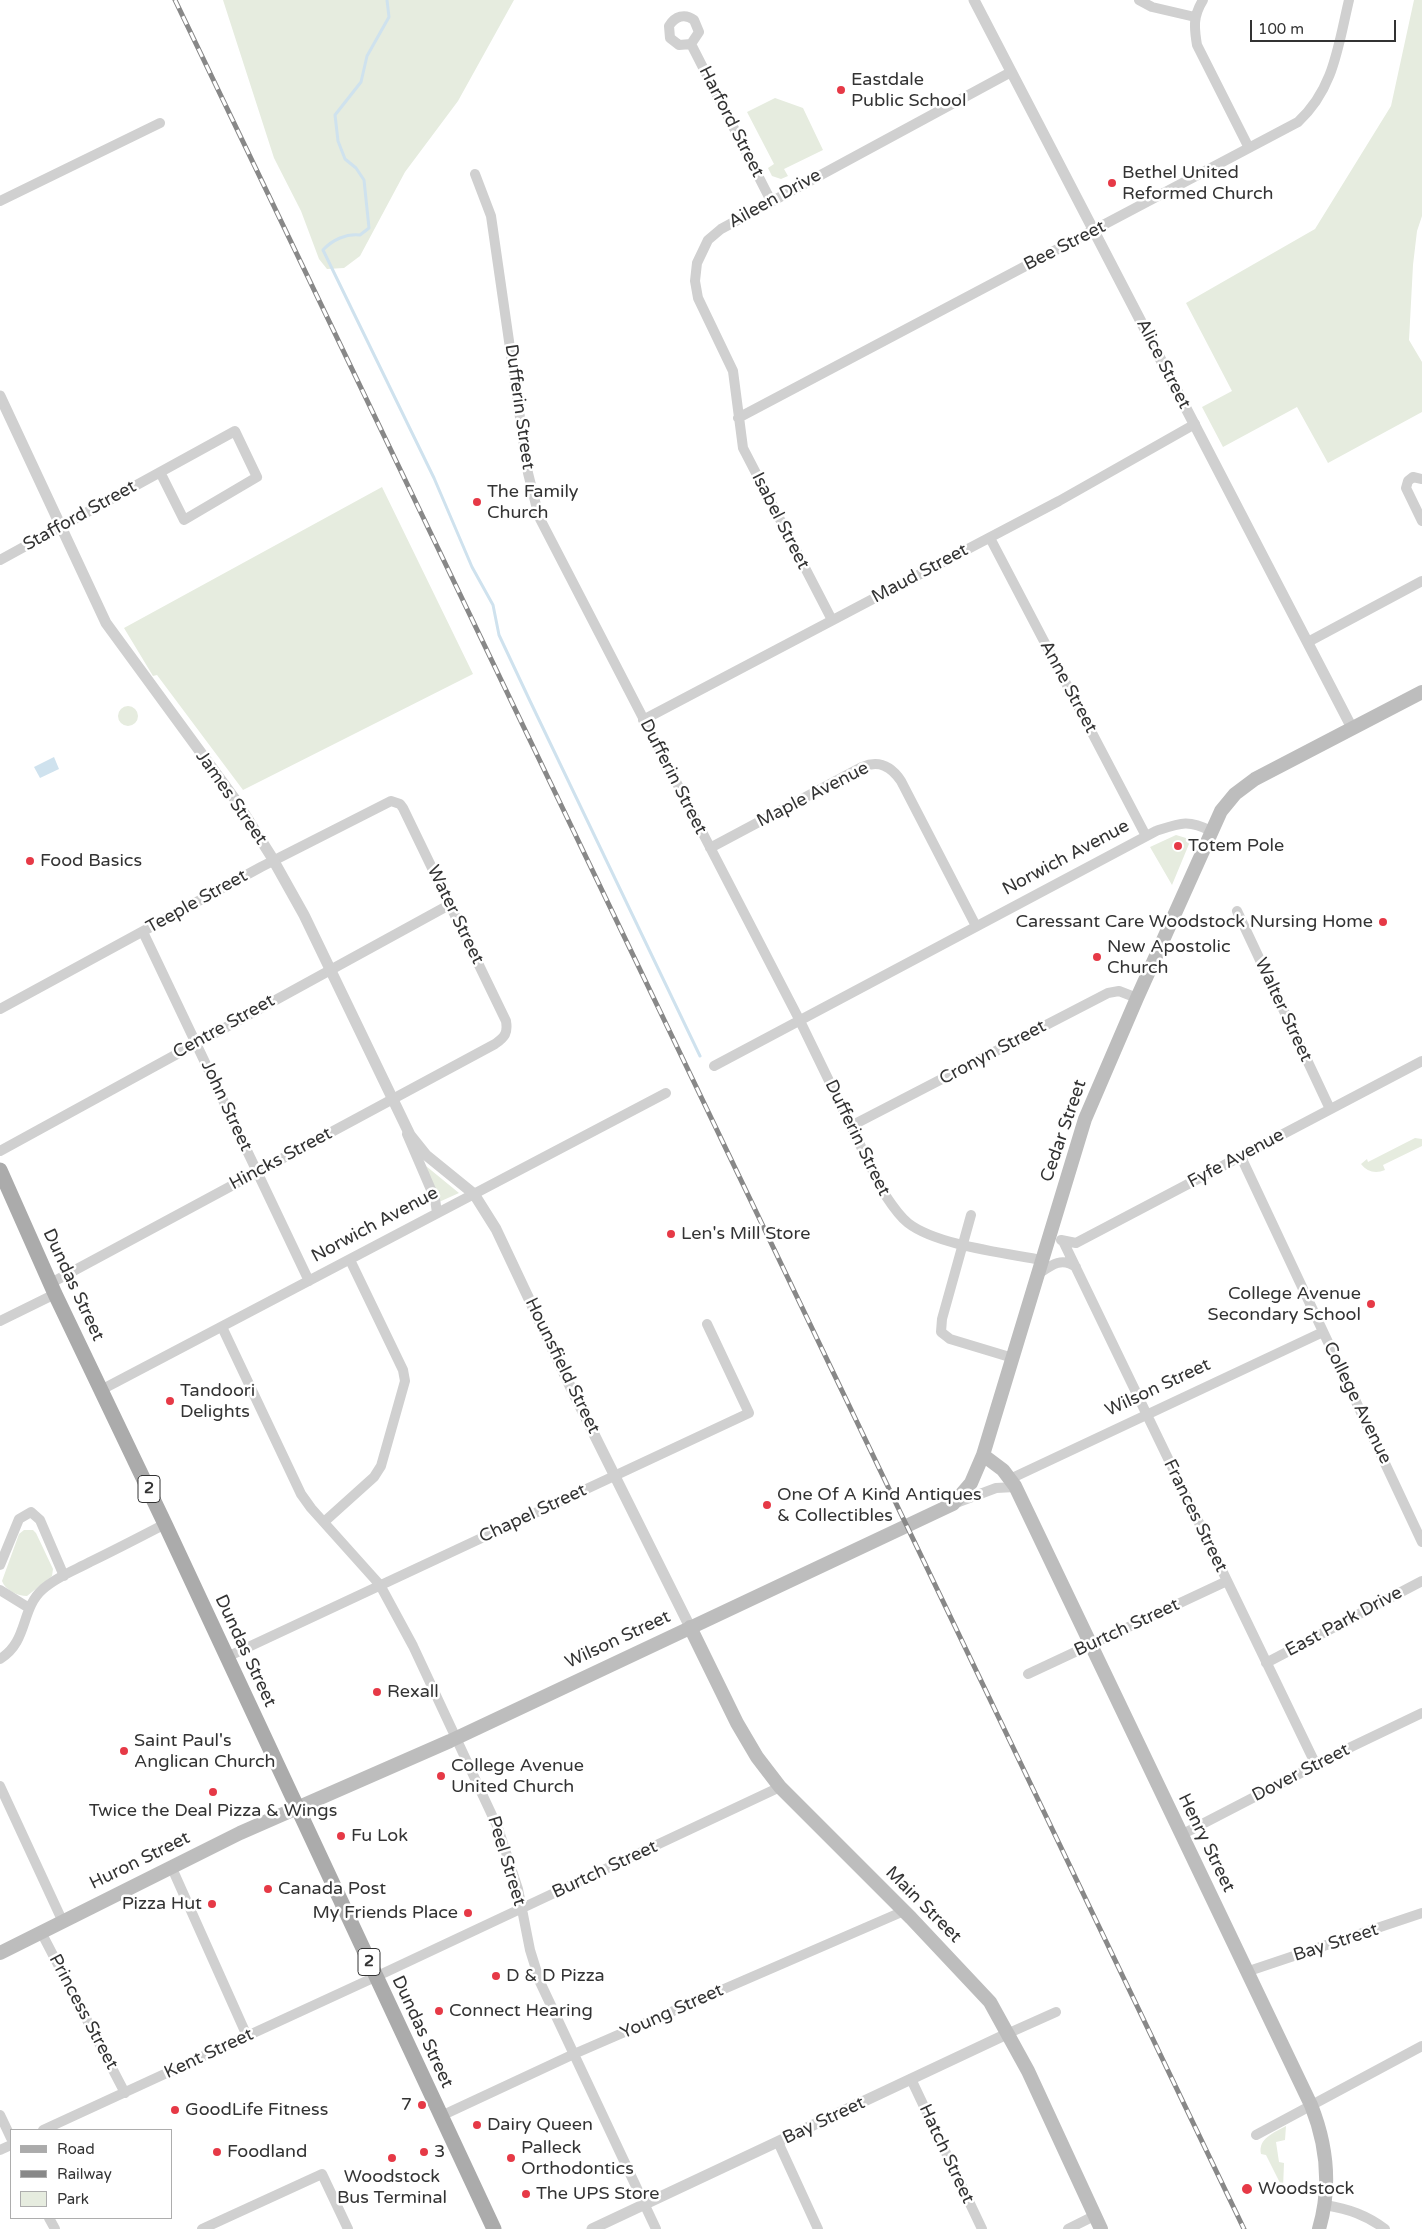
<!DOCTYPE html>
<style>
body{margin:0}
#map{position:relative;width:1422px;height:2229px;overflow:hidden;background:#fff;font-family:"Varela Round",sans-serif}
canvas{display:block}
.legend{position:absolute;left:10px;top:2129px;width:162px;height:90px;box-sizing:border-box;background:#fff;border:1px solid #adadad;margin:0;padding:6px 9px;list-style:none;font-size:15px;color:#333}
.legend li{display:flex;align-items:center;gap:10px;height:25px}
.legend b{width:25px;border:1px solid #adadad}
.scale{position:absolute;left:1250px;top:20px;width:146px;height:22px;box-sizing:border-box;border:2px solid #333;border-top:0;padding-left:6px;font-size:15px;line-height:18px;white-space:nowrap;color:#333;-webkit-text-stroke:4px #fff;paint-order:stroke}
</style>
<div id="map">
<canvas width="1422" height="2229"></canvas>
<ul class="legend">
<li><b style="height:6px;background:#ababab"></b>Road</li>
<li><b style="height:6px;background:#888"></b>Railway</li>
<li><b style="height:14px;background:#e6ecdf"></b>Park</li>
</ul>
<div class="scale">100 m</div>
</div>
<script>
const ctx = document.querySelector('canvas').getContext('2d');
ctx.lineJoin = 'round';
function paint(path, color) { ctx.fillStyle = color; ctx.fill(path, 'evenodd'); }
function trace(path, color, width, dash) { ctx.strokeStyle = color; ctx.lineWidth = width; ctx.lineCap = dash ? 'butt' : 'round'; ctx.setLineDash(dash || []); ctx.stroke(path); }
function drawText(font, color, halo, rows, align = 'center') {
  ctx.font = font + ' "Varela Round",sans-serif'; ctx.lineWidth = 5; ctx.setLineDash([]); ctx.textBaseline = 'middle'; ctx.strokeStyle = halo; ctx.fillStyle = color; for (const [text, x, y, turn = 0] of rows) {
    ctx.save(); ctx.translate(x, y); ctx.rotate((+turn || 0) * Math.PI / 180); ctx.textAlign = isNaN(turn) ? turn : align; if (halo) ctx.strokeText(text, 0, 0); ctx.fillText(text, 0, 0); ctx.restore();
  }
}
const green = new Path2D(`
 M223,0H514L458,101L405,172L360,256L344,268L327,269L319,259L301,211L274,158Z
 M1414,0H1422V216L1417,231L1413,265L1409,340L1422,362V412L1328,463L1297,407L1223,447L1202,407L1232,391L1186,303L1315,229L1391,106Z
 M775,98L803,108L823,150L784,169L788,176L781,179L772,176L768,168L774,164L747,112Z
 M382,487L473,674L243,790L157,675L153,676L124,628Z
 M118 716a10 10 0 1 1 20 0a10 10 0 1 1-20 0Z
 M1176,835L1186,838L1189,844L1172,885L1150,847Z
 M1415,1138L1422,1139V1146L1383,1165L1385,1170C1376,1174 1367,1172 1361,1164L1367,1159L1368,1162Z
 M426,1166L459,1193L439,1202Z
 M24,1530H33L36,1533L53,1569L52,1576L27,1596C18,1596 5,1590 2,1581L19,1534Z
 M1286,2126L1285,2140L1276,2142L1279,2162L1284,2163L1283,2189L1266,2155L1261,2154C1258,2138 1274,2133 1286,2126Z`);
const water = new Path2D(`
 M54,757L59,769L40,778L34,767Z`);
const stream = new Path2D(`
 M387,0L389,17L367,56L361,82L335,115L338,141L345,159L356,168L364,180L369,228L360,235C347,233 332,240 323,250L434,478L472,567L493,605L499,635L530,701L700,1056`);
const minor = new Path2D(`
 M1139,0L1152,7L1195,17
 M1203,0C1193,16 1194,27 1197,45L1249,148
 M691,44L699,32L694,20C685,13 675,16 669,26L670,38L679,45L691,44L771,201
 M475,174L491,216L528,473L539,517L800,1021L882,1190C890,1202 897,1214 908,1223C936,1245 1005,1253 1041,1260
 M0,201L160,123
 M738,418L1298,122C1334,89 1338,46 1349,0
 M1422,479L1413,477L1408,481L1406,488L1422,521
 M990,538L1146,836
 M0,560C79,517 157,474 235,431L257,477L184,520L160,472
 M832,620L743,448L733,371L698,298L695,281L697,263L708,240L721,229L1011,72
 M1308,642L1422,581
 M643,720L1059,501L1195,424
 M710,848L862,767C879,760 891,766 901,781L976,926
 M1237,911L1330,1109
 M143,932L309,1281
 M0,1009L261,867L391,801L400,804L403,808L506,1021C508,1033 505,1037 495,1044L51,1283
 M714,1066L1156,831C1180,823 1188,819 1211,831
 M851,1126L1108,993L1119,991L1137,998
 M407,1134L435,1199L437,1213
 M0,1151L449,905
 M1241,1157L1422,1542
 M971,1215L942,1319L941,1332L950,1339L1013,1358
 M1061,1240L1076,1243L1422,1061
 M1063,1241L1316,1765
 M1037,1275C1050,1266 1061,1256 1076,1267
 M0,1321L55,1294
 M222,1327L301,1494L311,1508L380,1585L413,1646L498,1828L518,1889L530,1950L540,1982L656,2229
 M101,1390L666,1093
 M1010,1479L1323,1332
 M956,1503L996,1488L1015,1487
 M324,1522L374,1477L381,1466L405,1381L403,1370L350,1260
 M0,1565L19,1519L31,1512L40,1520L64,1576
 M0,1590L29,1608
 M227,1657L749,1413L707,1324
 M0,1659C29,1641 20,1609 43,1589C56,1577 75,1570 90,1562C115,1550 140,1537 165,1524
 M1266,1663L1422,1581
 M1028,1674L1227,1581
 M0,1786L62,1920
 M1181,1835L1351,1747L1422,1713
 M171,1866L247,2036
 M41,1932L125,2093
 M1249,1971L1422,1913
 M1009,2033L1056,2012
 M911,2079L982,2229
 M0,2115L11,2138
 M441,2116L574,2054L904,1911
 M43,2130L386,1972L780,1787
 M1256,2135L1422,2046
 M778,2142L818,2229
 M0,2150L11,2145
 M1325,2205C1349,2209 1366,2215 1385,2229
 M49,2218L55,2229
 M202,2229L322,2174L348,2229
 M1068,2229L1094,2216`);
const tertiary = new Path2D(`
 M974,0L1352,728
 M0,396L106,623L237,802L271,856L304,915L410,1135L426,1155L474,1194L496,1229L571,1388L690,1627
 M592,2229L1009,2033`);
const secondary = new Path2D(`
 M983,1455L1003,1470L1015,1486L1311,2105C1327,2145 1331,2188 1319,2229
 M690,1627L737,1723L757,1757L780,1787L911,1918L990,2002L1028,2071L1101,2229
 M0,1953L240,1833L450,1741L953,1504L971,1483L983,1455L1085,1119L1137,998L1221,811L1235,794L1255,779L1422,692`);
const primary = new Path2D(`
 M0,1170L55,1294L165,1524L494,2229`);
const rail = new Path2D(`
 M175,0L1244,2229`);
const markers = [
 [841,90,5,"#e63946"],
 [1112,183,5,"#e63946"],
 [477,502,5,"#e63946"],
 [1178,846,5,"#e63946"],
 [30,861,5,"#e63946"],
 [1383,922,5,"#e63946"],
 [1097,957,5,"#e63946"],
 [671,1234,5,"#e63946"],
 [1371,1304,5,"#e63946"],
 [170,1401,5,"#e63946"],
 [767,1505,5,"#e63946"],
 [377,1692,5,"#e63946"],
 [124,1751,5,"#e63946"],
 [441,1776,5,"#e63946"],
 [213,1792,5,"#e63946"],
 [341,1836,5,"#e63946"],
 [268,1889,5,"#e63946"],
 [212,1904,5,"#e63946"],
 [468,1913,5,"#e63946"],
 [496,1976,5,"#e63946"],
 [439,2011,5,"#e63946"],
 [422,2105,5,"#e63946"],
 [175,2110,5,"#e63946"],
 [477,2125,5,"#e63946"],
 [217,2152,5,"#e63946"],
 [424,2152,5,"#e63946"],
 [392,2158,5,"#e63946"],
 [511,2158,5,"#e63946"],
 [1247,2189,6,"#e63946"],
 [526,2194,5,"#e63946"]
];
const shields = [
 [149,1489,22],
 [369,1962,22]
];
const shieldNames = [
 ["2",149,1489],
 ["2",369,1962]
];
const poiNames = [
 ["Eastdale",851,80],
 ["Public School",851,101],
 ["Bethel United",1122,173],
 ["Reformed Church",1122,194],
 ["The Family",487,492],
 ["Church",487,513],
 ["Totem Pole",1188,846],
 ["Food Basics",40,861],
 ["Caressant Care Woodstock Nursing Home",1373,922,"right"],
 ["New Apostolic",1107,947],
 ["Church",1107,968],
 ["Len's Mill Store",681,1234],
 ["College Avenue",1361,1294,"right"],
 ["Secondary School",1361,1315,"right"],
 ["Tandoori",180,1391],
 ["Delights",180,1412],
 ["One Of A Kind Antiques",777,1495],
 ["& Collectibles",777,1516],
 ["Rexall",387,1692],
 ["Saint Paul's",134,1741],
 ["Anglican Church",134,1762],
 ["College Avenue",451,1766],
 ["United Church",451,1787],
 ["Twice the Deal Pizza & Wings",213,1811,"center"],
 ["Fu Lok",351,1836],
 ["Canada Post",278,1889],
 ["Pizza Hut",202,1904,"right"],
 ["My Friends Place",458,1913,"right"],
 ["D & D Pizza",506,1976],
 ["Connect Hearing",449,2011],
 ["7",412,2105,"right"],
 ["GoodLife Fitness",185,2110],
 ["Dairy Queen",487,2125],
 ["Palleck",521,2148],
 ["Orthodontics",521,2169],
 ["Foodland",227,2152],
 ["3",434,2152],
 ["Woodstock",392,2177,"center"],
 ["Bus Terminal",392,2198,"center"],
 ["Woodstock",1258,2189],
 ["The UPS Store",536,2194]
];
const streetNames = [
 ["Harford Street",731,122,63],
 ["Aileen Drive",775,199,-29],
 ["Bee Street",1065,246,-27],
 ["Alice Street",1163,364,63],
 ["Dufferin Street",519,407,82],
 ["Stafford Street",80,516,-29],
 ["Isabel Street",780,521,63],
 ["Maud Street",920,574,-28],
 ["Anne Street",1068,687,62],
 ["Dufferin Street",673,777,63],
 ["Maple Avenue",813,795,-27],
 ["James Street",231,798,55],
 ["Norwich Avenue",1066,858,-28],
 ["Teeple Street",197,902,-29],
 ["Water Street",455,915,64],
 ["Walter Street",1283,1010,65],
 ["Centre Street",224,1027,-29],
 ["Cronyn Street",993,1053,-28],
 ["John Street",226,1106,65],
 ["Cedar Street",1064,1131,-71],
 ["Dufferin Street",857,1138,64],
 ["Hincks Street",281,1159,-28],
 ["Fyfe Avenue",1236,1159,-28],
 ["Norwich Avenue",375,1225,-28],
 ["Dundas Street",73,1285,65],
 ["Hounsfield Street",562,1366,64],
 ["Wilson Street",1158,1388,-25],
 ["College Avenue",1357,1403,64],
 ["Chapel Street",533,1514,-25],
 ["Frances Street",1195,1516,64],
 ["East Park Drive",1344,1622,-28],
 ["Burtch Street",1127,1628,-25],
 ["Wilson Street",618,1640,-25],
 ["Dundas Street",245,1651,65],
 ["Dover Street",1301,1773,-27],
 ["Henry Street",1206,1843,64],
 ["Huron Street",140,1861,-26],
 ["Peel Street",506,1861,73],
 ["Burtch Street",605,1870,-25],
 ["Main Street",923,1905,45],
 ["Bay Street",1336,1943,-18],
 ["Princess Street",83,2012,62],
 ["Young Street",672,2012,-24],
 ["Dundas Street",422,2032,65],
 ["Kent Street",209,2054,-25],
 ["Bay Street",824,2121,-25],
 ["Hatch Street",946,2154,65]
];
paint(green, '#e6ecdf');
paint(water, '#cfe2ee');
trace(stream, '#cfe2ee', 3);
trace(minor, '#d0d0d0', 10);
trace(tertiary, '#d0d0d0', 11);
trace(secondary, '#bdbdbd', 14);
trace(primary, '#ababab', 15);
trace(rail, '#888', 5);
trace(rail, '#fff', 3, [9]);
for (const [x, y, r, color] of markers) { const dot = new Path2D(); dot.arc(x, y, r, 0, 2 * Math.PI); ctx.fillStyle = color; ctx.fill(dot); trace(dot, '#fff', 2); }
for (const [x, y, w] of shields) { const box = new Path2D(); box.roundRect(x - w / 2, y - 13.5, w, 27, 4); ctx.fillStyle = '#fff'; ctx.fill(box); trace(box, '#333', 1); }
drawText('bold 16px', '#333', null, shieldNames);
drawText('18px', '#333', '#fff', poiNames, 'left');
drawText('18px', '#333', '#fff', streetNames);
</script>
